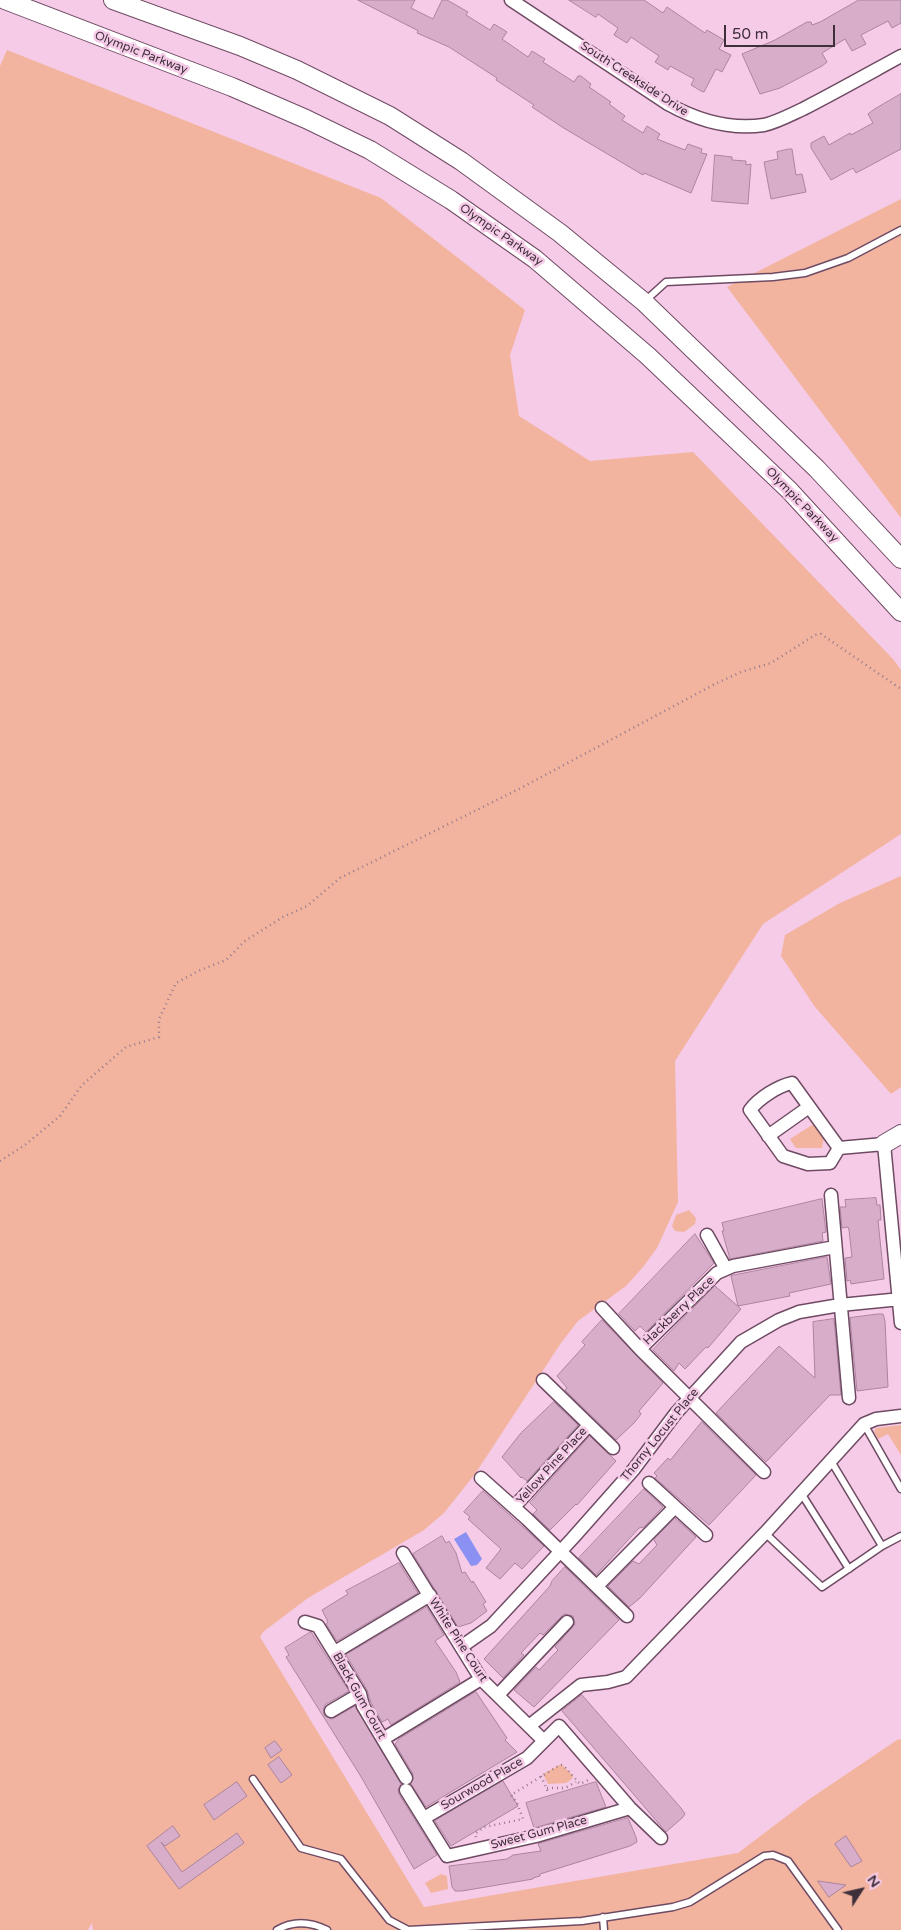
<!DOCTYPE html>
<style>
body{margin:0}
#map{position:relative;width:901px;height:1930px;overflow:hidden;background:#f6cbe7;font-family:"Varela Round",sans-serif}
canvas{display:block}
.north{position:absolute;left:836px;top:1865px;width:50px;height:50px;-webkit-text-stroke:4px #f6cbe7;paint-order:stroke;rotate:55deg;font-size:14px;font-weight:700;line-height:20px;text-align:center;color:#3f2f3a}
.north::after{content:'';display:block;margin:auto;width:18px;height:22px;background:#3f2f3a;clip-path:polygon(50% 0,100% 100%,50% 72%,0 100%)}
.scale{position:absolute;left:724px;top:25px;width:111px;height:22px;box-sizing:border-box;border:2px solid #3f2f3a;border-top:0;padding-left:6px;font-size:15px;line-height:18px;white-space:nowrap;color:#3f2f3a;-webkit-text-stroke:4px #f6cbe7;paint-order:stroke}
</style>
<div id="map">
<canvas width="901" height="1930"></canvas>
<div class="north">N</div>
<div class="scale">50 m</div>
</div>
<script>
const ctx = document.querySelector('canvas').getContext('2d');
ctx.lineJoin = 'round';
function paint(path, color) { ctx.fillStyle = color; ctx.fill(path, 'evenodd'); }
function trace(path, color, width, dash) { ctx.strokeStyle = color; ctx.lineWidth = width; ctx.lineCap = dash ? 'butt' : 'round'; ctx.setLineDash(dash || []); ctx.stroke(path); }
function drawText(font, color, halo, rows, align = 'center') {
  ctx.font = font + ' "Varela Round",sans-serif'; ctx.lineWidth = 5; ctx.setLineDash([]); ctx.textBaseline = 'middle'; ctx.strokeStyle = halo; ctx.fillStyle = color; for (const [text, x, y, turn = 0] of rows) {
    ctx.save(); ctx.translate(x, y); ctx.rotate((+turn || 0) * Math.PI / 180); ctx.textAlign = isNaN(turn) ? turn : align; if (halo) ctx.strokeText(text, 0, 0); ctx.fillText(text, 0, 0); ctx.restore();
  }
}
const green = new Path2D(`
 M7,50L381,198L525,310L510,355L519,416L590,461L693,452L893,659L901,670V834L763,924L675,1061L678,1202L657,1248L643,1267L626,1286L578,1321L561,1343L475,1474L444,1513L424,1530L308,1598L263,1632L260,1637L424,1907L738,1853L808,1800L897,1740L901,1739V1930H93L92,1923L88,1930H0V66Z
 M901,199V518L727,287Z
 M901,876V1087L891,1094L815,1007L781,956L785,935L840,903Z
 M812,1125H815L824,1138L822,1148H796L790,1139Z
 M689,1210L696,1218L695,1224L684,1232L675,1231L672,1226L676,1215Z
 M901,1425V1455L888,1434L878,1439L874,1432L876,1428Z
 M561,1764L573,1775L572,1779L566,1783L548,1784L543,1774Z
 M441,1874L447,1876L448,1889L431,1893L425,1883Z`);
const water = new Path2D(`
 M466,1532L482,1559L477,1565L471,1566L454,1539Z`);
const building = new Path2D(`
 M358,0H415L411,8L433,19L442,0H447L468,12L466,15L490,30L494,24L507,32L502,39L528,57L532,51L545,59L543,62L574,82L578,76H581L591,84L589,87L611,102L609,104L625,116L622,120L643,133L647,126L660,134L657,139L685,150L688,144L702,149L701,153L707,154L691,193L644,173L643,175L562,127L532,107L534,105L496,80L497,78L449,47L417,33L418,31Z
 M569,0H644L663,13L667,7L705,33L707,30L724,40L719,49L731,55L722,72L716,69L704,92L701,91L691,85L694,79L670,66L668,70L655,62L659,56L631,37L627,43L614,35L618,28L598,14L596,17Z
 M859,0H901V23L892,28L888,21L861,35L866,44L852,51L845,39L822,53L827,62L822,66L780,88L760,94L742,54L775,40L807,22H811L812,25L820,22Z
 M901,94V149L856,173L853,168L831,180L811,148V143L824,136L829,145L850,133L851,135L873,123L868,114L873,110Z
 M789,149H792L796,175L802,174L806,192L771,199L764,162L778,159L777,152Z
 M715,155L732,157V160L746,161V165L751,164L748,204L712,201Z
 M876,1198L877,1205H880L881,1220H878L884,1279L851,1284L850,1280L847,1281L845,1258L852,1257L849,1230L848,1227L842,1228L840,1207H846L845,1200Z
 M822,1199L826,1232L822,1233L823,1241L730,1259L722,1231H724L722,1223Z
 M695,1234L714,1263L646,1332L640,1326L635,1331L619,1314Z
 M827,1257L831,1284L789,1293L790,1296L738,1306L731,1276Z
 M715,1286L741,1309L708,1348L706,1347L685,1369L679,1363L674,1371L653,1350Z
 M878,1314H883L885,1321L888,1387L857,1391L850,1318Z
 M834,1319L841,1395H830L766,1462L716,1413L779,1346L815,1378L813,1322Z
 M602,1320L663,1383L639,1411L641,1414L635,1422L616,1440L565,1390L567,1388L557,1376L585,1345L582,1342Z
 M554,1402L578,1425L527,1481L522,1477L521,1478L502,1457L521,1433Z
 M702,1422L756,1475L709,1525L655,1478L657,1476L654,1473L668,1458L670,1460Z
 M590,1436L616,1461L577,1505L576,1504L550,1530L533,1514L537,1510L530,1503Z
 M644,1489L663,1507L644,1527L639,1528L596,1575L579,1558Z
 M483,1491L544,1546L522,1569L515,1563L500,1579L486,1568L501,1549L468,1519L470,1517L464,1512Z
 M675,1518L696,1537L640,1598L629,1607L608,1586L633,1561L639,1564L657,1545L654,1540Z
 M442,1536L446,1543L449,1541L456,1553L462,1573L465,1572L472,1583L473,1581L486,1602L483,1604L487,1611L471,1623L458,1627L413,1554Z
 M399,1563L418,1593L337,1641L326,1624L328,1622L322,1610L348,1594L346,1591Z
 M565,1567L619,1620L534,1707L514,1690L536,1667L539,1670L558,1650L555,1647L575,1624L573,1616L564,1614L543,1635L540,1633L521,1653L524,1655L503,1678L484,1659L550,1586L552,1581Z
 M427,1607L444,1635L435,1641L456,1672L460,1682L391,1725L388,1719L382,1722L371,1703L367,1690L346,1655Z
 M311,1632L349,1691L326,1704L324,1707V1715L332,1719L355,1706L401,1784L398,1790L399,1794L437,1855L414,1869L360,1775L286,1657L289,1655L285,1648Z
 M476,1692L507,1738L505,1740L517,1752L426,1807L411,1784L413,1774L395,1744L399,1739Z
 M582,1695L681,1808L685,1814L682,1818L666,1832L562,1711Z
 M275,1741L282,1750L271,1758L265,1748Z
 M279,1757L292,1775L281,1783L268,1765Z
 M503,1781L518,1806L451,1846L435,1821Z
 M237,1782L247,1796L214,1820L204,1805Z
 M596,1782L606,1807L534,1828L526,1803Z
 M628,1818L636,1837L637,1842L630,1846L540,1874V1876L533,1878V1879L462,1891H455L452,1887L449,1866L507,1859L513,1855L541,1851L538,1844Z
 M173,1826L180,1836L165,1846L161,1842L182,1872L237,1833L244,1843L179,1889L147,1846Z
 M846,1836L862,1861L851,1867L835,1844Z
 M818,1881L846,1885L829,1897Z`);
const path = new Path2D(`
 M0,1161L25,1145L60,1116L82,1085L126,1047L159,1037V1019L176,983L198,971L226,960L245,941L283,917L307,906L340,878L519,789L715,684L741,672L771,663L815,635L821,634L901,689
 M541,1776L548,1792
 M547,1788H565L576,1782
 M476,1837L475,1834L484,1827L523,1819L517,1803L511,1795L560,1765H563L580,1784L588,1780`);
const lane = new Path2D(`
 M645,301L666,282L773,277L805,273L848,258L901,230
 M864,1424L901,1489
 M831,1461L882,1546
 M801,1493L849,1569
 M765,1533L822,1587L882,1546L901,1536
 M253,1779L301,1848L341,1859L389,1920L408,1930L582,1921L673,1907L690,1902L764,1856L773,1855L788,1861L838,1930
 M603,1917L604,1930
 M277,1930C294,1920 311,1922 327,1930`);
const street = new Path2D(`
 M511,0L668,104C697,120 730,130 764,125C777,122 790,115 803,109C836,92 868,74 901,56
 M768,1136L809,1107
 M839,1148L830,1163L808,1164L783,1156L750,1110C759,1098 778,1086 792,1083L839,1148L884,1144L901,1323
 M831,1195L849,1398
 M707,1235L726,1269
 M602,1308L640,1349L764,1472
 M640,1349L717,1273L733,1266L835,1247
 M543,1380L613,1448
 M481,1478L527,1519L627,1616
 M649,1483L706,1535
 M514,1507L589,1425
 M403,1553L481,1679L543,1740
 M597,1586L675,1507
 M305,1622L318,1626L360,1694L363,1706L406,1778
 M461,1647L491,1626L572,1539L634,1469L676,1413L741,1342L779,1320L799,1312L840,1305L901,1299
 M335,1652L430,1595
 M498,1695L567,1622
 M331,1711L360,1694
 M529,1726L581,1685L608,1682L626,1677L765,1533L864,1424L876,1419L901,1416
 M383,1739L481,1679
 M406,1790L447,1856L536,1836L630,1808
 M424,1818L527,1758L559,1726L630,1808L661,1838`);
const secondary = new Path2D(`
 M5,0L232,87L306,119L370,150L451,200L535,259L648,356L789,490L901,612
 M113,0L240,46L297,70L390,116L461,161L560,233L644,302L817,469L901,559
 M884,1144L901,1134`);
const streetNames = [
 ["Olympic Parkway",141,53,21],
 ["South Creekside Drive",634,79,33],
 ["Olympic Parkway",501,235,35],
 ["Olympic Parkway",802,505,46],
 ["Hackberry Place",679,1311,-44],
 ["Thorny Locust Place",660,1435,-51],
 ["Yellow Pine Place",552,1466,-48],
 ["White Pine Court",458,1640,57],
 ["Black Gum Court",359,1696,61],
 ["Sourwood Place",482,1784,-30],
 ["Sweet Gum Place",539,1833,-15]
];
paint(green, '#f2b49f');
paint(water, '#8b91f2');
paint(building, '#d8adc9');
trace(building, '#ac849f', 1);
trace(lane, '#6f4b63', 9);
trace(street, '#6f4b63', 15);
trace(secondary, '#6f4b63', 20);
trace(path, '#96798c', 2.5, [1, 4]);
trace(lane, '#fff', 6);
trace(street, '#fff', 12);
trace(secondary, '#fff', 18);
drawText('12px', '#3f2f3a', '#f6cbe7', streetNames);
</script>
